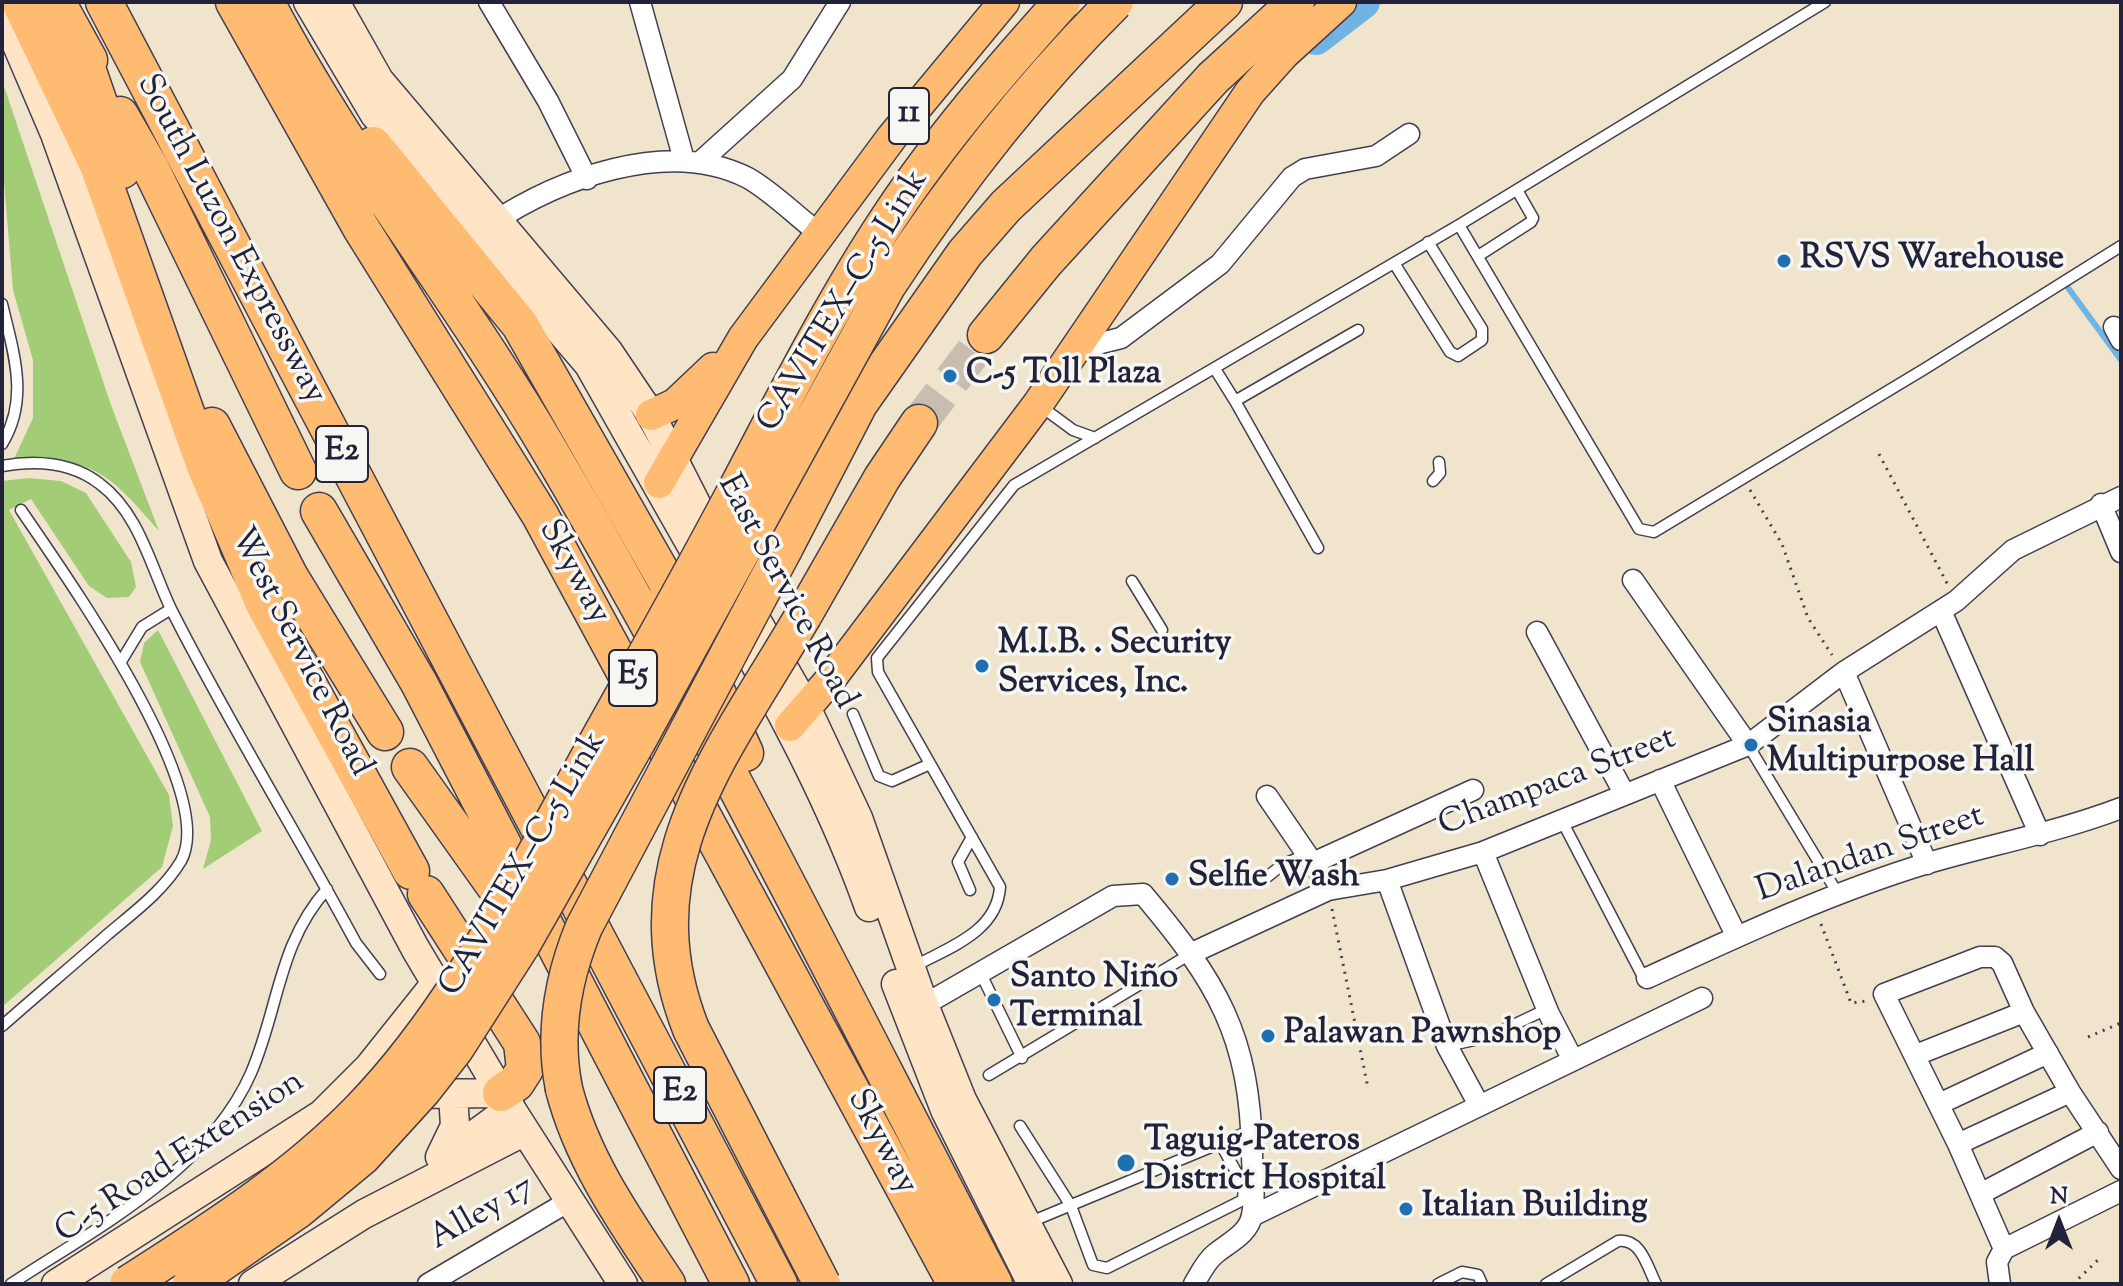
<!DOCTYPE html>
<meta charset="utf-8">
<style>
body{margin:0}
#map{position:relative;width:2123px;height:1286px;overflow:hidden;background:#f0e5cc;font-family:"Sorts Mill Goudy",serif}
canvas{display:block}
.frame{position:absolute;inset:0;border:4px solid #22223b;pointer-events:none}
.north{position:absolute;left:2019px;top:1182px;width:80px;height:80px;-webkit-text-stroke:6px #f6f6f2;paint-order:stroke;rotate:0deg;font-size:22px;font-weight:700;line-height:32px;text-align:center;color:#22223b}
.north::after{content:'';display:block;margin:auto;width:28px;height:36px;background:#22223b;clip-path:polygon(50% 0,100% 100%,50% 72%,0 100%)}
</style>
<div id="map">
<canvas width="2123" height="1286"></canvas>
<div class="frame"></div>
<div class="north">N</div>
</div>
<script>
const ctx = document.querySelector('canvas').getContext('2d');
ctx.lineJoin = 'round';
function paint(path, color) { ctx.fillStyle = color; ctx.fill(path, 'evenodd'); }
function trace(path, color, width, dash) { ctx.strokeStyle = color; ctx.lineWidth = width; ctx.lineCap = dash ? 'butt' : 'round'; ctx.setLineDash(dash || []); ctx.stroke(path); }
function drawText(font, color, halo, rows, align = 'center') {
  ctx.font = font + ' "Sorts Mill Goudy",serif'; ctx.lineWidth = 7; ctx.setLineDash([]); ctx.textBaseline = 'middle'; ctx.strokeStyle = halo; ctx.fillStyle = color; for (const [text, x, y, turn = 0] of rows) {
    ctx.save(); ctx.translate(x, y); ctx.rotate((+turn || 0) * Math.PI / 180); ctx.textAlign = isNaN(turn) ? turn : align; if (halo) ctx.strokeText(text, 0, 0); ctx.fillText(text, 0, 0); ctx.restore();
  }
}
const green = new Path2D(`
 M2,80L111,405L159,531C109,473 93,456 13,461L33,418V360L13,290L2,159Z
 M29,478L61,481L86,493L131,562L136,587L129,597L107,598L89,586L31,499L9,510L169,795L173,826L162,867L2,1007V481Z
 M158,630L262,831L203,869L211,840L210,817L140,662L144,643Z`);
const stream = new Path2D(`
 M2066,285L2121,360`);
const river = new Path2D(`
 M1316,38L1363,2`);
const highwayTunnel = new Path2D(`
 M919,423L986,335`);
const path = new Path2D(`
 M1879,454L1948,585
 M1750,490L1782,544L1808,618L1832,655
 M1332,909L1368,1088
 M1821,924L1851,1003L1866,1001
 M2088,1037L2121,1023
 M2073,1284L2100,1258`);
const lane = new Path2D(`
 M1459,225L1639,529L1654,532L1926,368L2121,246
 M1478,256L1531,222L1533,218L1517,190
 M1394,263L1450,352L1458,356L1482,340V329L1428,242
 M2,304C13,351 30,399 2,444
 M1215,369L1235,401
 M1039,405L1073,430L1095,438
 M2,466C35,460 72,462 100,484C139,513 151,567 171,609C228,722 296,831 356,943L380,974
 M1433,481L1440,473L1439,462
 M1318,548L1235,401L1358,330
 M1132,581L1162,630
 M122,660L142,627L171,609
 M853,714L879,776L892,781L930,764
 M1748,745L1838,894
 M1561,819L1641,973L1647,978
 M1267,877L1282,865L1307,854
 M970,890L958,862L972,837
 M911,968C947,948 997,933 1000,887L878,672L877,658L1014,485L1459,225L1825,2
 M981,974L1022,1058
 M2,1026C37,995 73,965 108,934C134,912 163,891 181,861C220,791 63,572 21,510
 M1447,1046L1488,1037L1547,1009
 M989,1075L1192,953
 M1020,1126L1071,1206L1093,1265L1107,1268L1243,1200L1244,1186L1219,1141
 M1028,1223L1252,1130
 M11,1284C96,1228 208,1171 251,1073C279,1008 278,944 327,889
 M1438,1284L1462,1272L1478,1275L1482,1284
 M1546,1284L1618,1241C1641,1238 1647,1266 1656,1284`);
const street = new Path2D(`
 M489,2L548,101L587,179
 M640,2L684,160
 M699,163L792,79L840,2
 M489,225C558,179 668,137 748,178C773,192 797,217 820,234
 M2114,327L2121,340
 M1081,343L1097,344L1121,338L1220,264L1292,177L1305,169L1376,156L1409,134
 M2101,504L2121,552
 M1633,580L1748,745
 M1941,611L2040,835
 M1537,632L1624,793
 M1844,672L1927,864
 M1660,780L1737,937
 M1267,796L1321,875
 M1483,852L1549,1014L1573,1060
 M1315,862L1473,790
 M1387,880L1447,1046L1479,1105
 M1192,953L1328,890L1387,880L1483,852L1748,745L1844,672L1956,601L2013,550L2121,497
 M1647,978C1738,936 1832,892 1928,863C1993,844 2058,832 2121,808
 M924,1005L1113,896L1143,894C1217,982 1250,1035 1252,1153C1252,1172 1256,1196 1252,1215C1249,1234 1228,1243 1215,1254C1206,1261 1200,1274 1194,1284
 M1916,1055L2024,1012
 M1939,1104L2048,1053
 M1958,1144L2070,1092
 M1980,1194L2098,1132
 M1252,1216L1702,998
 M2004,1249L2121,1191
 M428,1284L571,1200
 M2000,1284L1997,1262L2004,1249L1958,1144L1884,994L1980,957H1995L2002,963L2024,1012L2070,1092L2121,1169`);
const secondary = new Path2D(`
 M308,2L375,115L589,365L707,573
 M335,2L379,80L608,351L651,415L746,602L806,707L858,818L924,1005L962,1100L1058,1284
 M2,10L55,134L208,561L415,948L501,1093L623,1284
 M731,620C783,714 833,806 869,907
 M896,984L945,1110L1032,1284
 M404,1094L501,1093
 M452,1151L511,1108
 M440,1157L455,1126L453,1094
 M56,1284L322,1114L369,1067L436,983
 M253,1284L364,1214L525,1131`);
const primary = new Path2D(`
 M651,415L675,404L713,368
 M659,483L743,338L892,137L1004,2
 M790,726L829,681L1038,404L1250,92L1284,54L1341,2`);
const highway = new Path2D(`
 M20,2L98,165L205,466L264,604L411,871
 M57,2L89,60
 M104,2L779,1284
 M234,2L361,228L540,515L956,1284
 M266,2C348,160 462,300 551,453C710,724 849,1006 994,1284
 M77,39L122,170
 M120,115L150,167L298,471
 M373,145L520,325L665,579L745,753
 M986,335L1046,261L1213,78L1296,2
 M212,426L290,577L385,732
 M319,511L419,683L731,1284
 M784,549L859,404L965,253L1006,206L1224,2
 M803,616L882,478L919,423
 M410,767L494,885L529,920
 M426,894L522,1043L525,1069L516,1083L501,1093
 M564,1089C583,1162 626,1222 667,1284`);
const highwayBridge = new Path2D(`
 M803,616C725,751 626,864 691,1029L822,1284
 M564,1089C553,1033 562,980 584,927L784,549
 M128,1284C209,1232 292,1180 360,1110C456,1011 517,885 584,766C635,674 687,583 736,490C785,397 832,303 890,216C941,139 1001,70 1062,2
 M191,1284L298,1210L362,1157L423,1090L455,1049L521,946L638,740L887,286C954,184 1028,88 1115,2`);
const markers = [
 [1784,261,8,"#1f6fb2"],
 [950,376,8,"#1f6fb2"],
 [982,666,8,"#1f6fb2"],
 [1751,745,8,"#1f6fb2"],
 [1172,879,8,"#1f6fb2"],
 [994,1000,8,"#1f6fb2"],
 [1268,1036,8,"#1f6fb2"],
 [1126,1163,10,"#1f6fb2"],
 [1406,1209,8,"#1f6fb2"]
];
const shields = [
 [909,116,40],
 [342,454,52],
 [633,678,48],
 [680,1095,52]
];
const shieldNames = [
 ["11",909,116],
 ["E2",342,454],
 ["E5",633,678],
 ["E2",680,1095]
];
const streetNames = [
 ["South Luzon Expressway",229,240,62],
 ["CAVITEX–C-5 Link",845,302,-59],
 ["Skyway",572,573,61],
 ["East Service Road",785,593,62],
 ["West Service Road",299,653,63],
 ["Champaca Street",1558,784,-21],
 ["Dalandan Street",1871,856,-19],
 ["CAVITEX–C-5 Link",525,865,-60],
 ["Skyway",880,1143,62],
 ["C-5 Road Extension",181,1159,-33],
 ["Alley 17",483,1215,-30]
];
const poiNames = [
 ["RSVS Warehouse",1800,261],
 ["C-5 Toll Plaza",966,376],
 ["M.I.B. . Security",998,646],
 ["Services, Inc.",998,685],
 ["Sinasia",1767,725],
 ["Multipurpose Hall",1767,764],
 ["Selfie Wash",1188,879],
 ["Santo Niño",1010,980],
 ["Terminal",1010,1019],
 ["Palawan Pawnshop",1284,1036],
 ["Taguig-Pateros",1144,1143],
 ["District Hospital",1144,1182],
 ["Italian Building",1422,1209]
];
paint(green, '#a3cc77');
trace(stream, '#70b4e6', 6);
trace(river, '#70b4e6', 34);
trace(highwayTunnel, '#c7beaf', 36, [36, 18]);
trace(lane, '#413f51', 13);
trace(street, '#413f51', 23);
trace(secondary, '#413f51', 31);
trace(primary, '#413f51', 33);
trace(highway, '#413f51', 39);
trace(path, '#413f51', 3, [2, 6]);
trace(lane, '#fff', 10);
trace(street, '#fff', 20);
trace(secondary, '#ffe4c6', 28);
trace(primary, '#ffbb71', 30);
trace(highway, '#ffbb71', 36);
trace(highwayBridge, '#413f51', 39, []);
trace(highwayBridge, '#ffbb71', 36);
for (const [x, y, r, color] of markers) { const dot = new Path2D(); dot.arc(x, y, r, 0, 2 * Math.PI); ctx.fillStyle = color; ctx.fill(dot); trace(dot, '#f6f6f2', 3); }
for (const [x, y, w] of shields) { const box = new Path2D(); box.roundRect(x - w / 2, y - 28, w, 56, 6); ctx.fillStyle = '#f6f6f2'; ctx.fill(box); trace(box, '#22223b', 2); }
drawText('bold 32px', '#22223b', null, shieldNames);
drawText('34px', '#22223b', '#f6f6f2', streetNames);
drawText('bold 34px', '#22223b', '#f6f6f2', poiNames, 'left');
</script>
